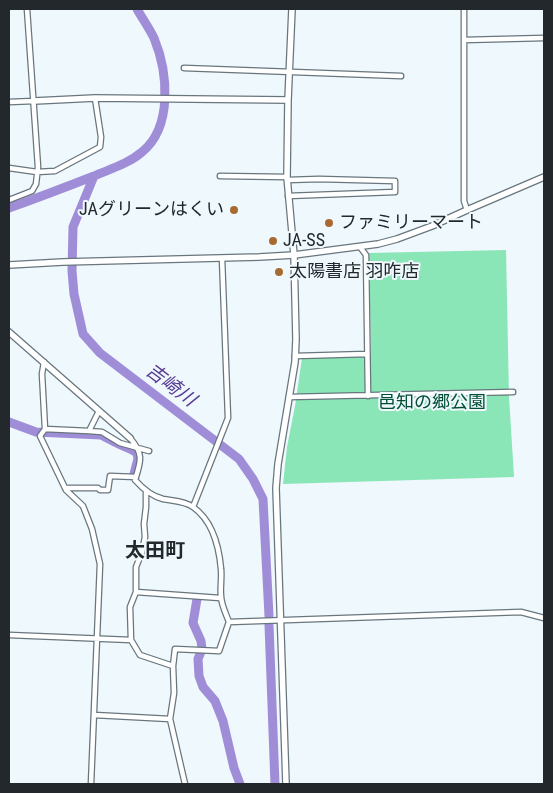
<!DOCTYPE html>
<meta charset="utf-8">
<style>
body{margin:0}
#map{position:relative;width:553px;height:793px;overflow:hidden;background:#eef8fd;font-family:"Roboto Condensed",sans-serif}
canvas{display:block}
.frame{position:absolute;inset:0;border:10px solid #22282b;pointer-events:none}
</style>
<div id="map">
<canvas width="553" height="793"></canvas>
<div class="frame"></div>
</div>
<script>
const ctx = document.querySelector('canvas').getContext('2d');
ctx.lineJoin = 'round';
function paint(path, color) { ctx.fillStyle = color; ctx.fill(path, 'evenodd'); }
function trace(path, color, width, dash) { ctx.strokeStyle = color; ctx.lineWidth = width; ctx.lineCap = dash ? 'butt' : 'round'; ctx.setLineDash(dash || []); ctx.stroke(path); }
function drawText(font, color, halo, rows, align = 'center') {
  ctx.font = font + ' "Roboto Condensed","Noto Sans JP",sans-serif'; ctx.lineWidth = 4; ctx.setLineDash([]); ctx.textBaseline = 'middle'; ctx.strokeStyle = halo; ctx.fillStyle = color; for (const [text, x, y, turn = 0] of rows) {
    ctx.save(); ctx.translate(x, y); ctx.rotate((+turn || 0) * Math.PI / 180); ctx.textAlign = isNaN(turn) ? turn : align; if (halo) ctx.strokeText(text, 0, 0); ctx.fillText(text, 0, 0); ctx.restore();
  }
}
const green = new Path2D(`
 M506,250L509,397L514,477L283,484L287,447L295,406L302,358L371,355L369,253Z`);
const river = new Path2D(`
 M94,176L73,227L72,271L74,294L83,334L100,353L239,459L253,479L263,499L269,616
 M9,208C37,198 66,187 94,176C110,169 128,164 142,152C173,127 168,72 154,38C149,28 142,18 137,9
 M9,422L36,432L101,435C108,438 114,442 121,445C127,448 132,449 137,453L138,459L134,474
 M197,599L193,623L201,641L202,649L198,659L199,676L203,687L215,701L223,721L234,768L240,784
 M269,625L275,784`);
const street = new Path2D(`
 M464,9V201L467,210
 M464,40L544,38
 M184,68L401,76
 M9,102L34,101
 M9,168L37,172L55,171L100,147L101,137L95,98
 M220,176L287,177
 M288,180L319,179L395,181V192L288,196
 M9,200L32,191L36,184L38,167L27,9
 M360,247L366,255L368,396
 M295,356L367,354
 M44,362L42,374L45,429L40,436L66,490L83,506L92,529L100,564L91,784
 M289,397L513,392
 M45,429L89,431L99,411
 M89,431L102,432L120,443L149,451
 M130,438C144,454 141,461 135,480C143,489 151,496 163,499C173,501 185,501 193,507C213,521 219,546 221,569C222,578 220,587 221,596C221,604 226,614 229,622L521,612L544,618
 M65,488H98L100,490H108L110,476L136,477
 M146,492V507L144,524L145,537L142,552L136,567V592L130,607L131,640L140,655L173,666L174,693L170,719L185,784
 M193,507L228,418L222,258
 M136,592L220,598
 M9,635L131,640
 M173,666L175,649L219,651L229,622
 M94,715L170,719`);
const secondary = new Path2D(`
 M34,101L95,98L288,100
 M9,265L63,262L259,257L294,255L378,244L397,239L432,226L467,210L544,177
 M9,332L130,438
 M286,784L276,488L278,464L295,362L296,339L294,255L287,177L288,100L292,9`);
const markers = [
 [234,210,5,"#a96a32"],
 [329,223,5,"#a96a32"],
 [273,241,5,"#a96a32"],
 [279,272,5,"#a96a32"]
];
const poiNames = [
 ["JAグリーンはくい",224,210,"right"],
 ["ファミリーマート",339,223],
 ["JA-SS",283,241],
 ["太陽書店 羽咋店",289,272]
];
const parkNames = [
 ["邑知の郷公園",432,403]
];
const waterNames = [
 ["吉崎川",170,386,37]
];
const quarterNames = [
 ["太田町",155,552]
];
paint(green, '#8be6b7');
trace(river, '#a08dd8', 9);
trace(street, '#68767d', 7);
trace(secondary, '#68767d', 8);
trace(street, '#fff', 4.5);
trace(secondary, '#fff', 5.5);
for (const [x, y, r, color] of markers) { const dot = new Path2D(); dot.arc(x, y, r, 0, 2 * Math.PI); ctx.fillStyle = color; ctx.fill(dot); trace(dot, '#eef8fd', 2); }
drawText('18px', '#22282b', '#eef8fd', poiNames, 'left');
drawText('18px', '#024f33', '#eef8fd', parkNames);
drawText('italic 19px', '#573a93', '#eef8fd', waterNames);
drawText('bold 20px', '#22282b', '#eef8fd', quarterNames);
</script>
